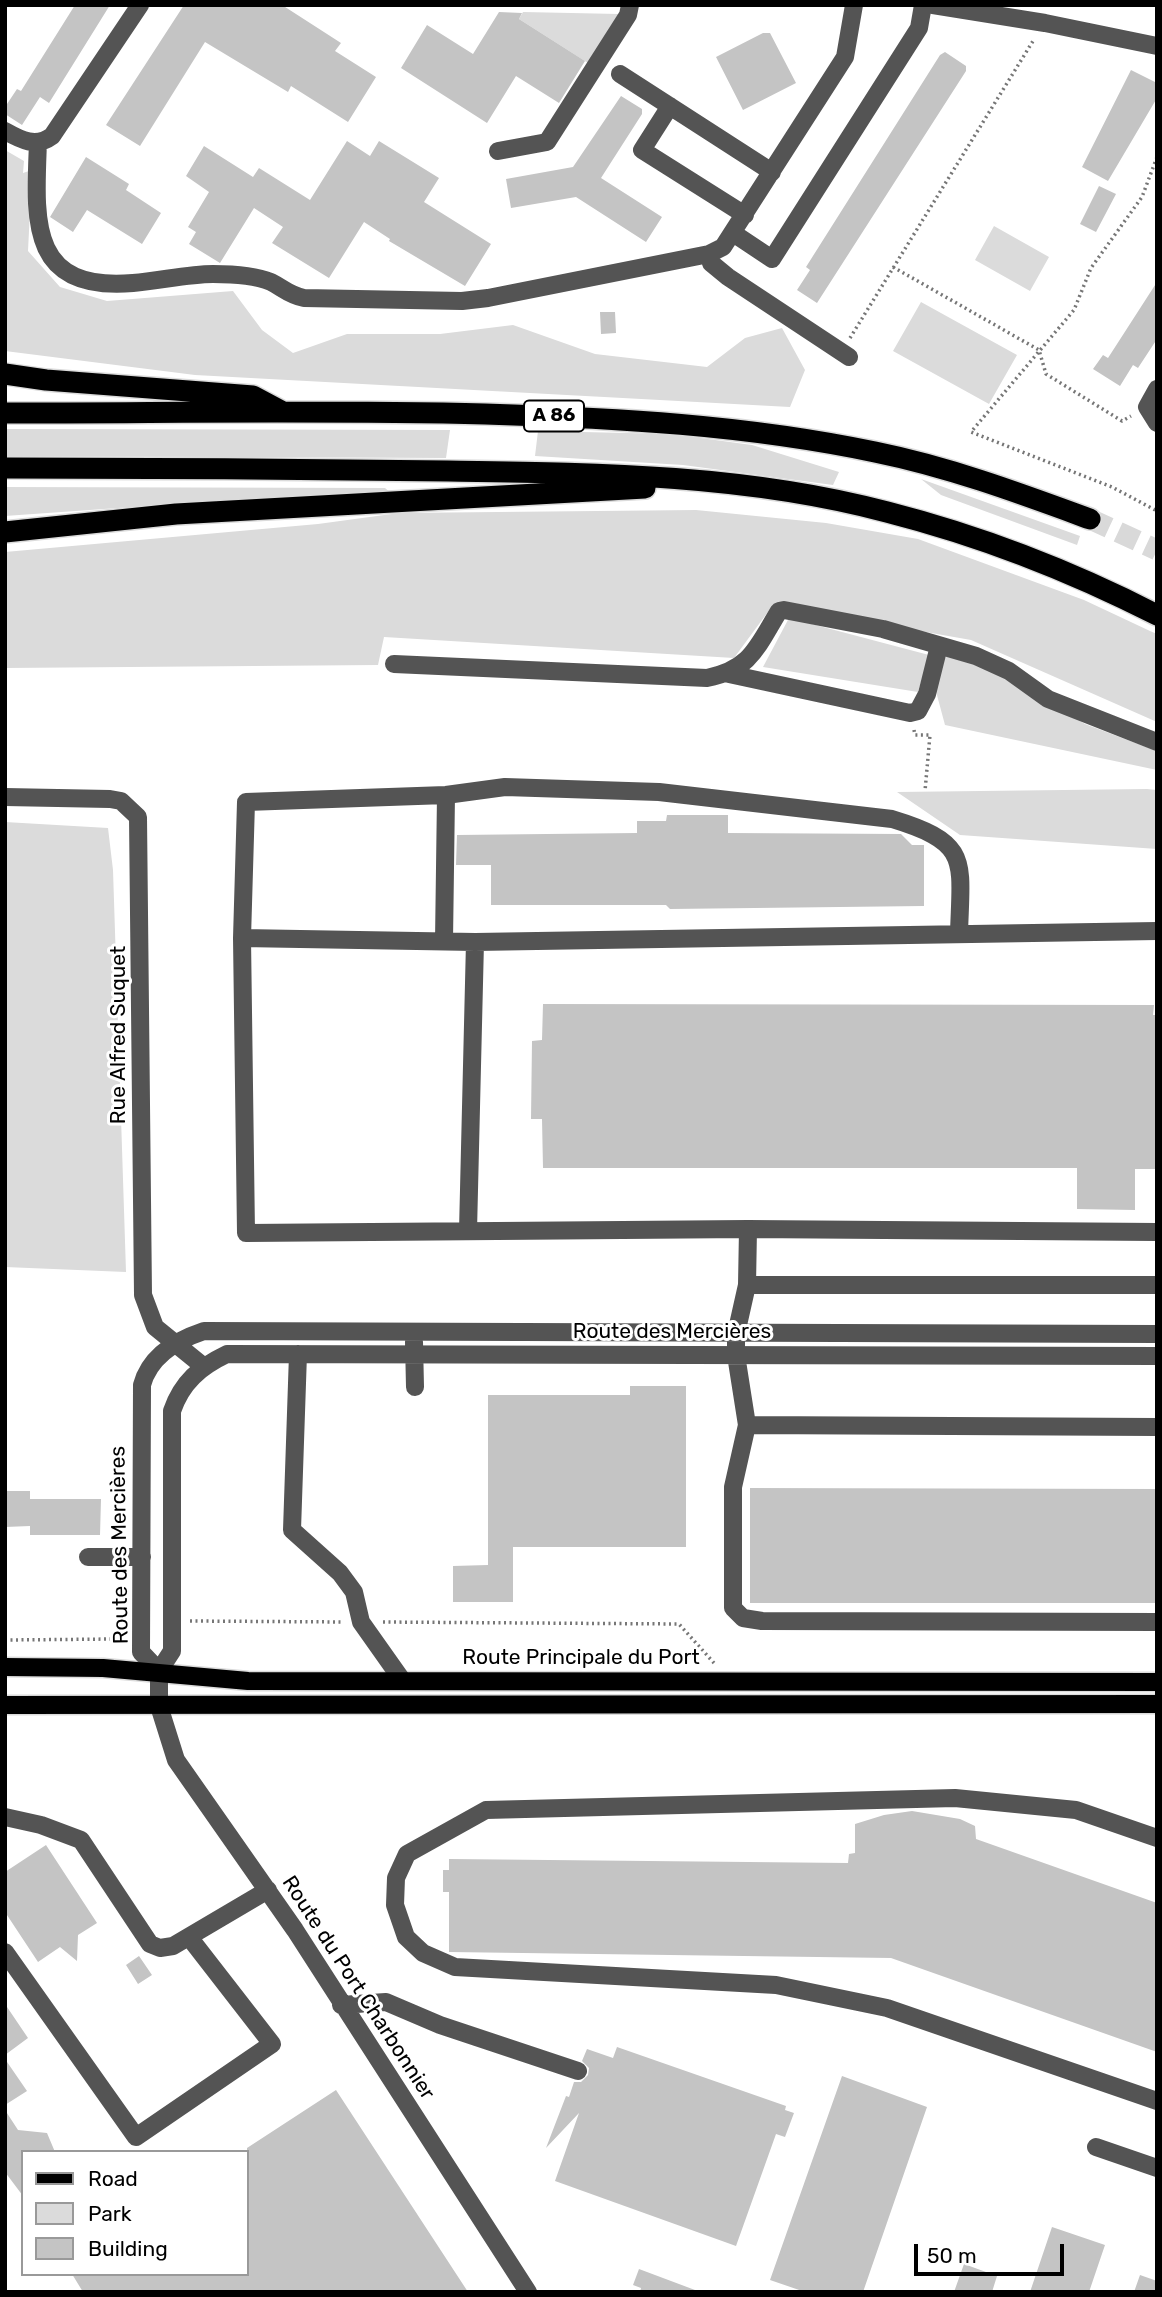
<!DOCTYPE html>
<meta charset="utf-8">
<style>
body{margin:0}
#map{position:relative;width:1162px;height:2297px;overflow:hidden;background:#fff;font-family:Rubik,sans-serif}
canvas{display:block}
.frame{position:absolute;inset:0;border:7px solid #000;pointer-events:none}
.legend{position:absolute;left:21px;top:2150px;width:228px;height:126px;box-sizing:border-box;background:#fff;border:2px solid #999;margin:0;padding:9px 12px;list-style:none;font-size:21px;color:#000}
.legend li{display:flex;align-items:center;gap:14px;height:35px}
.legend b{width:35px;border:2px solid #999}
.scale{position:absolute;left:914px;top:2244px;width:150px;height:32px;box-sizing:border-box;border:4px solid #000;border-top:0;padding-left:9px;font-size:21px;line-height:24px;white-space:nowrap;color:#000;-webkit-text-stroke:5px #fff;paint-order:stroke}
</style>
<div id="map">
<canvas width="1162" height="2297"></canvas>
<div class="frame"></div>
<ul class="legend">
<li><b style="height:9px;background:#000"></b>Road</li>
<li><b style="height:19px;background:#dbdbdb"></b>Park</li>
<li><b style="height:19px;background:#c4c4c4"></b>Building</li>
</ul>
<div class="scale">50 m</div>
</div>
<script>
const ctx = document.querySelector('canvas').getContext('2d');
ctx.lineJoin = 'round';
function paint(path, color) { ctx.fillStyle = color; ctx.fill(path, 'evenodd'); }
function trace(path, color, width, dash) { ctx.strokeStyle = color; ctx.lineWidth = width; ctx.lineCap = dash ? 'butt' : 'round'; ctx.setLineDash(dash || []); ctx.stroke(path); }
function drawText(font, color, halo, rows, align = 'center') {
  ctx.font = font + ' Rubik,sans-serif'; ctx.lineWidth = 6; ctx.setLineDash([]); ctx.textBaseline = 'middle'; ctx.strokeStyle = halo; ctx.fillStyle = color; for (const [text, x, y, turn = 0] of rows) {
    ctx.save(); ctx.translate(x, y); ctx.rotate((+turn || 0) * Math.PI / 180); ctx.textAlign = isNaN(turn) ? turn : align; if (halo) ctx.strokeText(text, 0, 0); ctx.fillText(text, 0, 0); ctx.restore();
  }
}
const green = new Path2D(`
 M523,12L619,14L588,63L519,19Z
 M5,150L24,161L23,173L32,170L28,251L60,287L107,301L233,291L262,330L293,353L347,334H440L513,325L595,354L707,367L745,338L782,328L805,370L790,407L195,375L5,351Z
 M994,226L1049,257L1030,291L975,260Z
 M921,302L1017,355L989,404L893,351Z
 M5,429L450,430L446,458L5,456Z
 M538,431L671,434L752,445L839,472L833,485L683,465L535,456Z
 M921,479L1080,536L1077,545L941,495Z
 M5,487L385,488L392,494L217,501L5,516Z
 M696,510L826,523L918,539L1084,600L1150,631L1157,634V722L971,640L773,605L734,658L384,637L378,665L5,668V552L318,524L399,513Z
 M789,618L929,655L918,692L763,667Z
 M952,655L1006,677L1085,724L1157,751V770L945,725L934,684L938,660Z
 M1147,789L1157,790V849L960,835L897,792Z
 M5,822L108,828L113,870L126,1272L5,1267Z`);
const building = new Path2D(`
 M75,5H110L49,103L40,97L22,125L5,114V107L17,89L21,91Z
 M184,5H282L341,43L335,51L376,77L348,122L291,86L288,92L205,42L140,146L106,125Z
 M499,12L522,13L519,19L585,61L559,103L516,76L487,123L401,68L427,25L473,54Z
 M763,33H770L796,83L743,110L716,57Z
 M945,52L966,66V71L817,303L797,290L810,270L806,267L940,55Z
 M1131,70L1157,83V98L1108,181L1082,167Z
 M621,96L642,109V114L601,178L662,217L646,242L576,197L511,208L506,179L573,167Z
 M347,141L370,156L379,141L439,178L424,202L491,244L465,286L389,241L390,239L364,222L329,278L272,243L283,227L254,208L220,263L189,244L196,232L188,227L209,192L186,176L204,146L253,177L259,168L310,200Z
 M86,157L129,184L126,190L161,213L142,244L87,210L73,232L50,217Z
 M1099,186L1116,194L1096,232L1080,224Z
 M1157,282V339L1138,368L1133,365L1120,386L1093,369L1103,355L1108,358Z
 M600,312H615L616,333L601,334Z
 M667,815H728V833L901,834L912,845H924V906L670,909L666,905H491V865H456L457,835L637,833V821H666Z
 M543,1004L1154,1005L1153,1015H1157V1169H1135V1210L1077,1209V1168H543L542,1119H531L532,1041L542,1040Z
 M630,1386H686V1547H513V1602H453V1566L488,1565V1395H630Z
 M750,1488L1157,1489V1603H750Z
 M5,1491H30V1499H101L100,1535H30V1526L5,1527Z
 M912,1811L960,1819L975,1826L976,1839L1157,1903V2052L891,1958L449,1952V1892H443V1870H449V1859L848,1863L849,1854L855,1853V1824L884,1815Z
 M46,1845L97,1923L78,1935L77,1961L60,1947L38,1962L5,1912V1872Z
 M139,1956L152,1975L138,1984L126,1965Z
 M5,2004L28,2038L5,2055Z
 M617,2047L786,2106L785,2110L794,2113L785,2137L776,2134L736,2246L555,2181L579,2113L546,2148L566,2096L569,2097L574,2082H581L588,2075L589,2068L582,2061L587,2049L613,2058Z
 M5,2059L27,2091L5,2105Z
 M842,2076L927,2107L863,2292H805L770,2280Z
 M336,2090L468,2292H83L72,2274H247V2148Z
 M5,2110L18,2130L47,2133L55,2152H23V2196L5,2172Z
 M1052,2227L1105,2245L1089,2292H1030Z
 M964,2264L997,2276L992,2292H954Z
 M639,2269L695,2290V2292H640L641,2288L633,2285Z
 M1140,2275L1157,2281V2292H1134Z`);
const highwayTunnel = new Path2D(`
 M1090,519L1157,550`);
const path = new Path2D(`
 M1157,157L1142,197L1091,268L1074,310L971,432L1112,487L1157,511
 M893,267L1039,350L1046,374L1122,421L1131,416
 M850,338L1033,41
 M914,730L915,735H930L925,791
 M190,1621L344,1622
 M383,1622L679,1624L714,1663
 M5,1640L114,1639L122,1634`);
const minor = new Path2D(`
 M933,5L1045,23L1157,46
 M620,74L772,172
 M670,106L642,150L745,215
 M5,131C21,140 36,148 52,136L140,5
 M38,142C35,220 28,292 133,283C160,281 187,274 213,274C232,274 254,275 271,282C283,288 289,295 304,298L462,301L488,298L709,254L723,247L845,57L854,5
 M498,151L547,142L628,15L630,5
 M733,233L772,259L919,28L923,5
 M709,254L711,263L728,277L849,357
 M1157,389L1147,407L1157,423
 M394,664L707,678C751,669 757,647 779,611L784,610L883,629L976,656L1009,671L1048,699L1157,742
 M729,674L910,713L918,711L927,694L939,646
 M5,797L110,799L121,801L138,817L143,1295L155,1327L203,1366
 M1157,931L475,942L242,938L246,1233L748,1229L1157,1232
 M242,938L246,802L446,795L505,787L659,792L892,819C971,843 961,860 959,934
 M444,941L446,795
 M468,1231L475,942
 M747,1285L748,1229
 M414,1342L415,1387
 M298,1354L292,1530L340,1573L354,1592L361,1622L402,1680
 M747,1425L736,1355V1334L747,1285H1157
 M1157,1427L747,1425L733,1487V1608L743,1618L762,1621L1157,1622
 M88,1557H142
 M159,1671L141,1652L142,1385C150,1355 177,1340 204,1331L1157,1334
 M159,1671L172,1651V1411C182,1382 200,1367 227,1354L1157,1356
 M159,1671V1706L176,1760L295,1930L528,2292
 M5,1817L41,1825L81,1840L150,1944L160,1948L173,1946L268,1890
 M1157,1838L1076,1810L955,1798L486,1810L407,1854L396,1878L395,1905L406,1937L423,1953L455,1967L776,1985L887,2008L1157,2101
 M5,1952L136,2137L272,2044L189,1937
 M341,2005L386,2002L440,2025L578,2071
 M1096,2147L1157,2168`);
const major = new Path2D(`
 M5,1667L103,1668L248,1681L1157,1682
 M5,1705L1157,1704`);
const highway = new Path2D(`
 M5,374L46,380L253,396L283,412
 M5,413C165,413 325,410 485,414C616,418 746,425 875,452C949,467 1019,493 1090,519
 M5,468C153,468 300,469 448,471C594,473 745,474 887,512C981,536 1071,571 1157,615
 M5,532L176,514L645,488`);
const shields = [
 [554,416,60]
];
const shieldNames = [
 ["A 86",554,416]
];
const streetNames = [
 ["Rue Alfred Suquet",119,1035,-90],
 ["Route des Mercières",672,1332],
 ["Route des Mercières",120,1545,-91],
 ["Route Principale du Port",581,1658],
 ["Route du Port Charbonnier",358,1988,57]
];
paint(green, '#dbdbdb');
paint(building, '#c4c4c4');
trace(highwayTunnel, '#d9d9d9', 21, [21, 10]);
trace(major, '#dbdbdb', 21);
trace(highway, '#dbdbdb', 24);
trace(path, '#767676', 3.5, [2, 3.5]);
trace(minor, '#545454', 18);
trace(major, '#000', 18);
trace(highway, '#000', 21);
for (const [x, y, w] of shields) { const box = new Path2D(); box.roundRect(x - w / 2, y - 15.5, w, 31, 5); ctx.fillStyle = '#fff'; ctx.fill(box); trace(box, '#000', 2); }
drawText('bold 19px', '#000', null, shieldNames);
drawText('21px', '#000', '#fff', streetNames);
</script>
